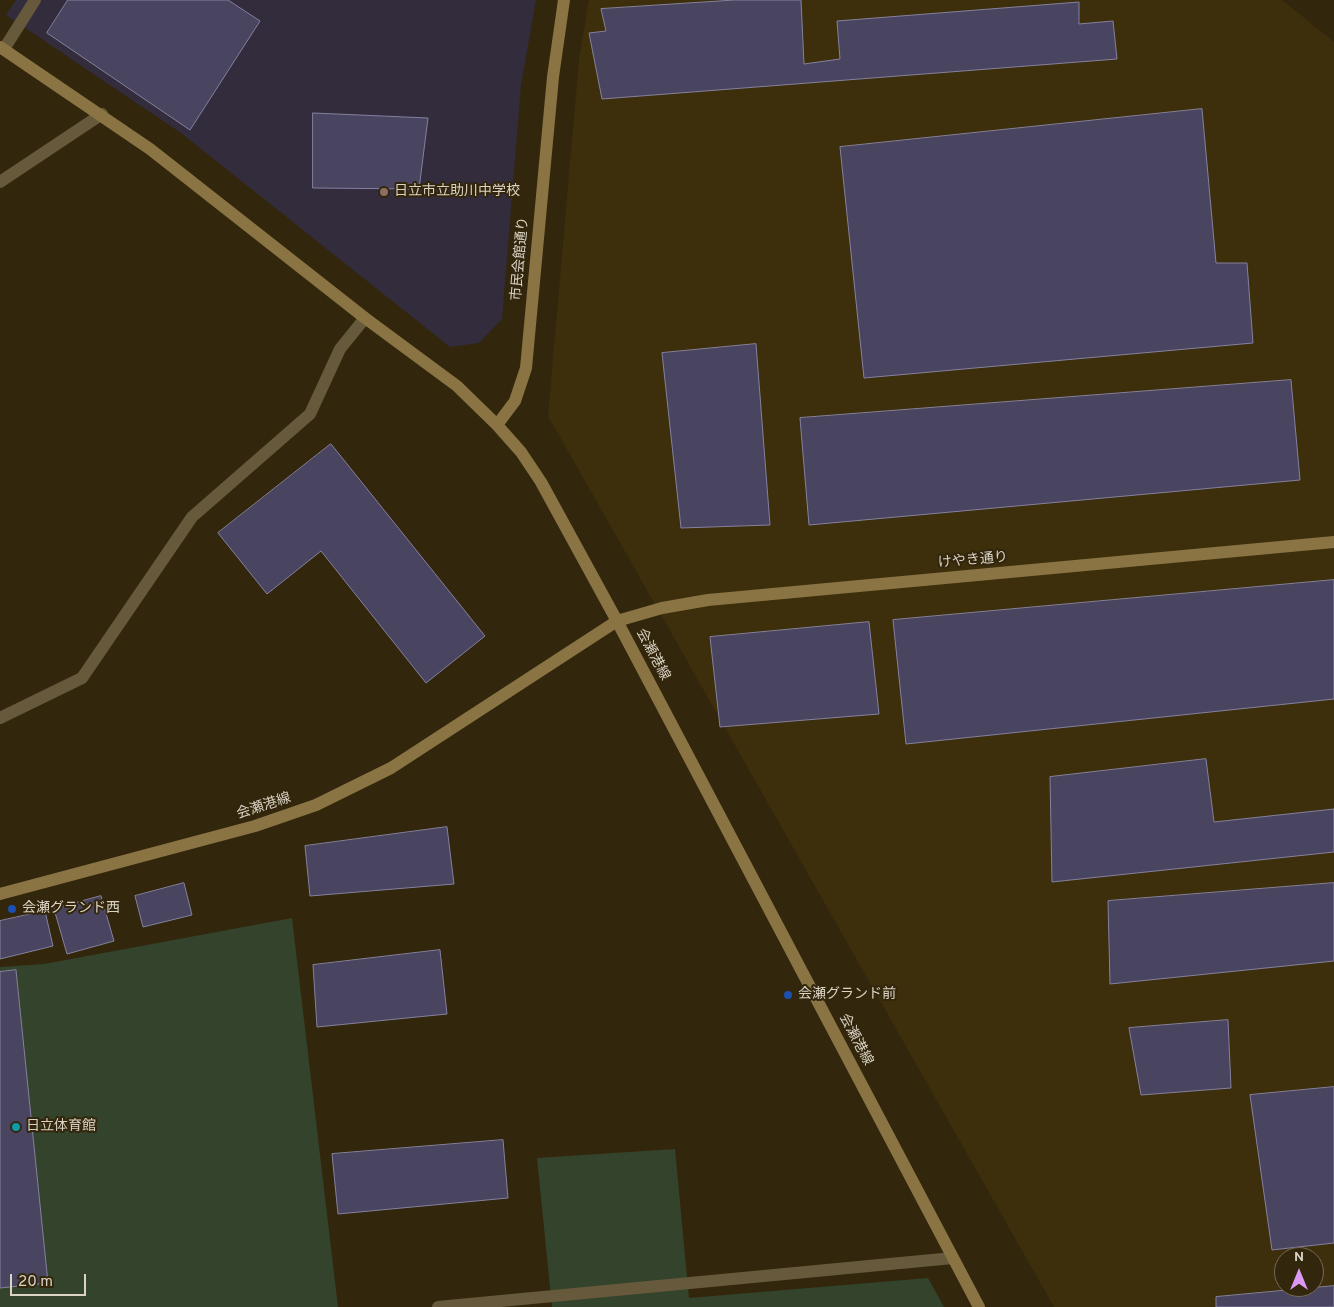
<!DOCTYPE html>
<meta charset="utf-8">
<style>
body{margin:0}
#map{position:relative;width:1334px;height:1307px;overflow:hidden;background:#32260c;font-family:Overpass,sans-serif}
canvas{display:block}
.north{position:absolute;left:1274px;top:1247px;width:50px;height:50px;box-sizing:border-box;background:#32260c;border:1px solid #756b56;border-radius:50%;rotate:0deg;font-size:14px;font-weight:700;line-height:20px;text-align:center;color:#dad3c4}
.north::after{content:'';display:block;margin:auto;width:18px;height:22px;background:#dc99f4;clip-path:polygon(50% 0,100% 100%,50% 72%,0 100%)}
.scale{position:absolute;left:10px;top:1274px;width:76px;height:22px;box-sizing:border-box;border:2px solid #dad3c4;border-top:0;padding-left:6px;font-size:15px;line-height:18px;white-space:nowrap;color:#dad3c4;-webkit-text-stroke:4px #32260c;paint-order:stroke}
</style>
<div id="map">
<canvas width="1334" height="1307"></canvas>
<div class="north">N</div>
<div class="scale">20 m</div>
</div>
<script>
const ctx = document.querySelector('canvas').getContext('2d');
ctx.lineJoin = 'round';
function paint(path, color) { ctx.fillStyle = color; ctx.fill(path, 'evenodd'); }
function trace(path, color, width, dash) { ctx.strokeStyle = color; ctx.lineWidth = width; ctx.lineCap = dash ? 'butt' : 'round'; ctx.setLineDash(dash || []); ctx.stroke(path); }
function drawText(font, color, halo, rows, align = 'center') {
  ctx.font = font + ' Overpass,"Noto Sans JP",sans-serif'; ctx.lineWidth = 4; ctx.setLineDash([]); ctx.textBaseline = 'middle'; ctx.strokeStyle = halo; ctx.fillStyle = color; for (const [text, x, y, turn = 0] of rows) {
    ctx.save(); ctx.translate(x, y); ctx.rotate((+turn || 0) * Math.PI / 180); ctx.textAlign = isNaN(turn) ? turn : align; if (halo) ctx.strokeText(text, 0, 0); ctx.fillText(text, 0, 0); ctx.restore();
  }
}
const built = new Path2D(`
 M589,0H1282L1334,42V1307H1054L548,416L579,59ZM1284,1257H1314V1287H1284Z`);
const education = new Path2D(`
 M16,0H536L521,85L502,319L479,343L450,347L181,133L6,15Z`);
const green = new Path2D(`
 M292,918L338,1307H0V967L44,964Z
 M675,1149L689,1298L928,1278L944,1307H552L537,1158Z`);
const building = new Path2D(`
 M68,0H228L260,21L190,130L47,33Z
 M735,0H801L804,64L840,59L837,21L1079,2V24L1113,21L1117,59L602,99L589,33L606,31L601,9Z
 M1202,109L1216,263H1247L1253,343L864,378L840,147Z
 M313,113L428,118L419,189L313,188Z
 M756,344L770,525L681,528L662,353Z
 M1291,380L1300,480L809,525L800,418Z
 M331,444L485,636L426,683L321,551L267,594L218,533Z
 M1334,580V699L906,744L893,620Z
 M869,622L879,714L720,727L710,637Z
 M1206,759L1214,822L1334,809V852L1052,882L1050,777Z
 M447,827L454,884L310,896L305,846Z
 M184,883L192,915L143,927L135,896Z
 M1334,883V961L1110,984L1108,901Z
 M101,896L114,941L67,954L54,909Z
 M45,911L53,946L0,959V921Z
 M440,950L447,1014L317,1027L313,965Z
 M16,970L48,1283L0,1288V972Z
 M1228,1020L1231,1088L1141,1095L1129,1028Z
 M1334,1087V1243L1272,1250L1250,1095Z
 M503,1140L508,1198L338,1214L332,1154Z
 M1334,1286V1307H1216V1297Z`);
const lane = new Path2D(`
 M4,49L35,0`);
const street = new Path2D(`
 M0,182L102,114
 M0,718L82,678L192,517L310,414L340,349L365,318
 M438,1307L953,1258`);
const secondary = new Path2D(`
 M0,47L150,149L365,318L457,386L497,425L521,452L541,482L617,621L979,1307
 M497,425L515,401L526,368L553,77L564,0
 M0,894L255,826L316,805L391,768L617,621L662,608L708,600L1334,542`);
const markers = [
 [384,192,5,"#8d6e63"],
 [12,909,5,"#1a4fb4"],
 [788,995,5,"#1a4fb4"],
 [16,1127,5,"#0f9aa8"]
];
const poiNames = [
 ["日立市立助川中学校",394,192],
 ["会瀬グランド西",22,909],
 ["会瀬グランド前",798,995],
 ["日立体育館",26,1127]
];
const streetNames = [
 ["市民会館通り",521,259,-85],
 ["けやき通り",973,561,-5],
 ["会瀬港線",652,655,62],
 ["会瀬港線",264,807,-18],
 ["会瀬港線",855,1040,62]
];
paint(built, '#3d2e0c');
paint(education, '#332c3c');
paint(green, '#34432c');
paint(building, '#494561');
trace(building, '#85819e', 1);
trace(lane, '#67593b', 12);
trace(street, '#67593b', 12);
trace(secondary, '#8a7443', 12);
for (const [x, y, r, color] of markers) { const dot = new Path2D(); dot.arc(x, y, r, 0, 2 * Math.PI); ctx.fillStyle = color; ctx.fill(dot); trace(dot, '#32260c', 2); }
drawText('14px', '#dad3c4', '#32260c', poiNames, 'left');
drawText('14px', '#dad3c4', '#32260c', streetNames);
</script>
